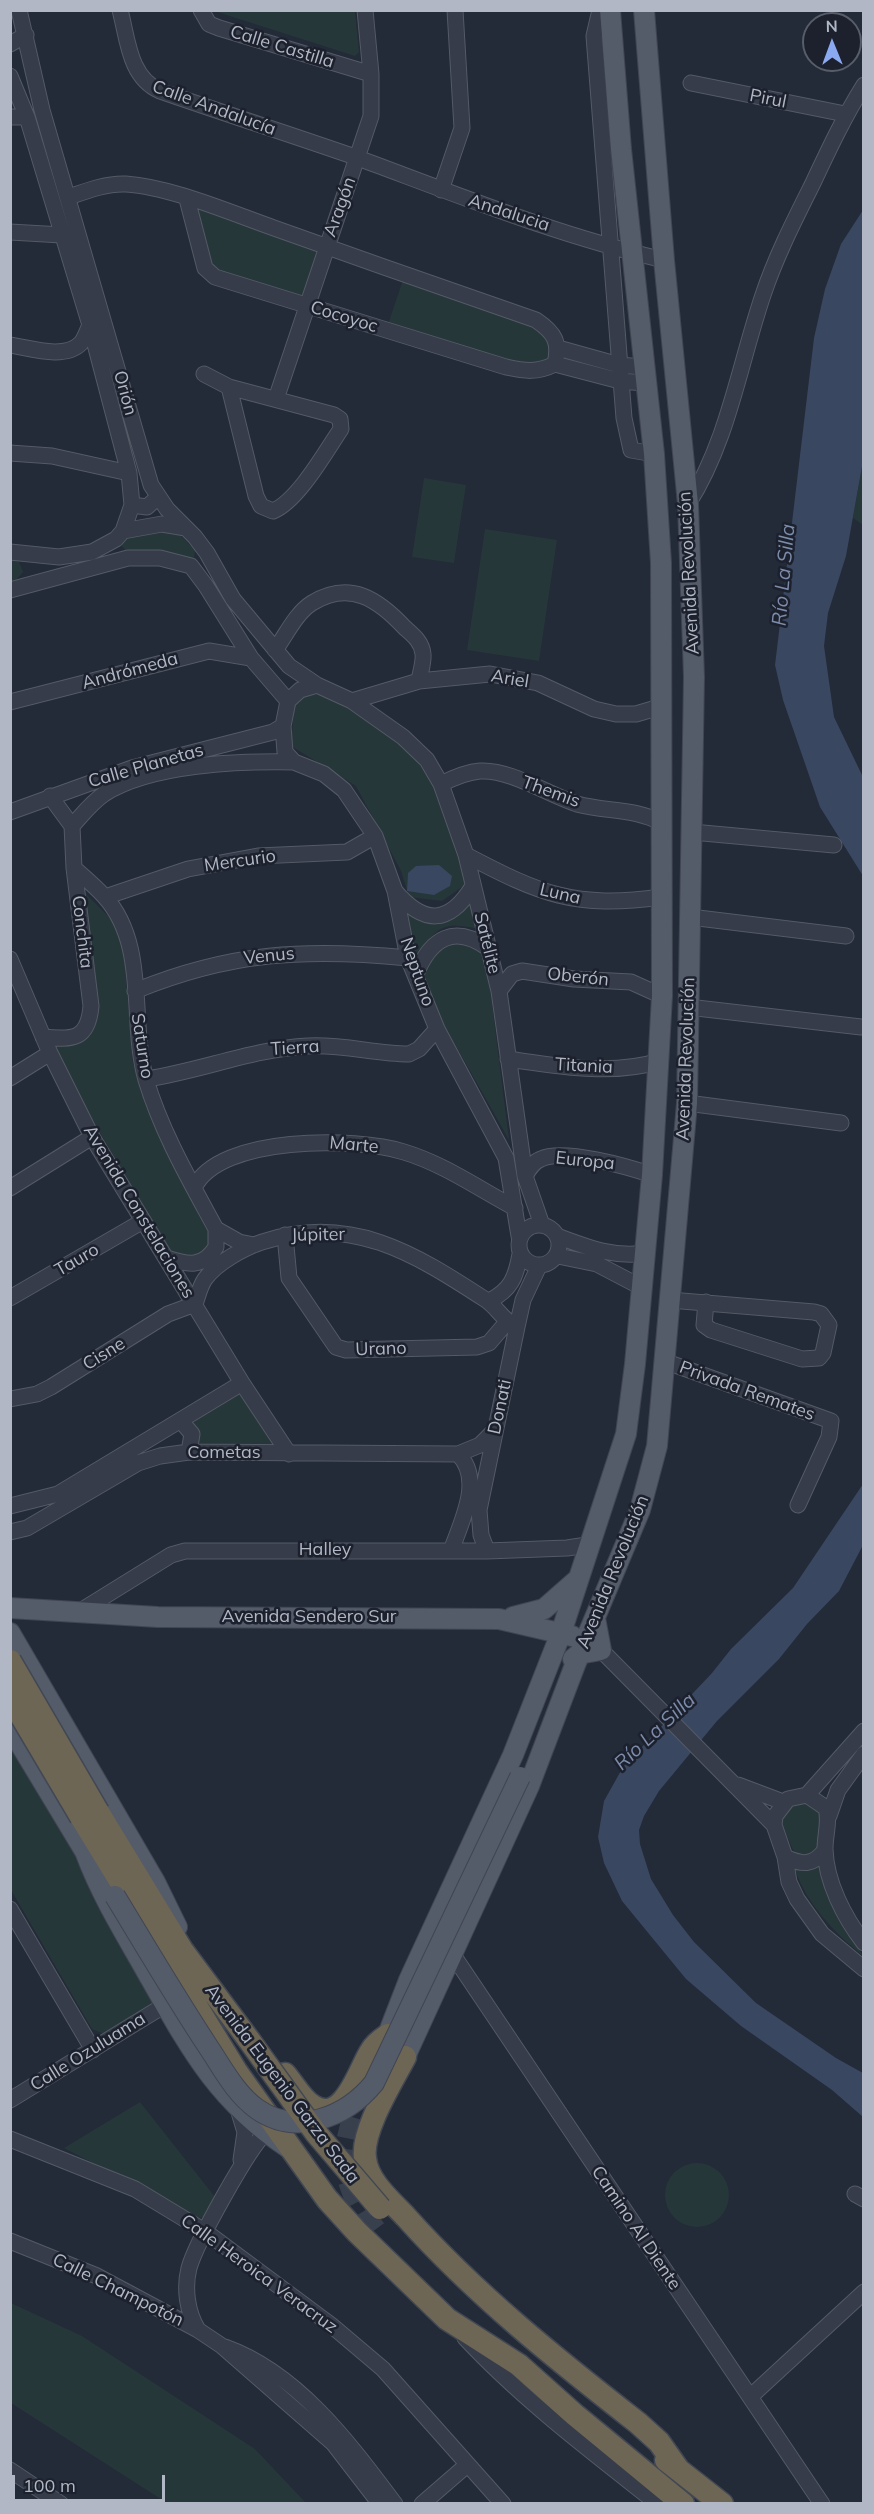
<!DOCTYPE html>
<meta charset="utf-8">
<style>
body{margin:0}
#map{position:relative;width:874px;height:2514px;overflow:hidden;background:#232a38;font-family:Mulish,sans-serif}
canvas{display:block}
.frame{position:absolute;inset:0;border:12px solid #b1b7c5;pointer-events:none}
.north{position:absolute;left:802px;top:12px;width:60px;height:60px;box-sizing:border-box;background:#1c212d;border:2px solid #585d6a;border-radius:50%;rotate:359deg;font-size:16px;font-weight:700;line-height:24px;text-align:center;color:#b1b7c5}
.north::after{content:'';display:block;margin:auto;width:21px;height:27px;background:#8ba9f0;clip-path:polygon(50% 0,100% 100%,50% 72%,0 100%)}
.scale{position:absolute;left:12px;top:2475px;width:153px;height:27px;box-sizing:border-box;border:3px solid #b1b7c5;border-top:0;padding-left:8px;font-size:18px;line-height:21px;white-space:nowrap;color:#b1b7c5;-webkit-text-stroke:4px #1c212d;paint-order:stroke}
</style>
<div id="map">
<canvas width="874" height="2514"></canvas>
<div class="frame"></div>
<div class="north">N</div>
<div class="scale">100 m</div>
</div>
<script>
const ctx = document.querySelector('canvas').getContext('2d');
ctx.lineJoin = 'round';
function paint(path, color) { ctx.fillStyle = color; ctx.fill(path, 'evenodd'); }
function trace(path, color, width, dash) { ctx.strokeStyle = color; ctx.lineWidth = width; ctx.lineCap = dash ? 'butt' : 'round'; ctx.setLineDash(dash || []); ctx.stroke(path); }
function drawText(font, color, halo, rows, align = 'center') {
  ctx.font = font + ' Mulish,sans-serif'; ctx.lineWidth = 5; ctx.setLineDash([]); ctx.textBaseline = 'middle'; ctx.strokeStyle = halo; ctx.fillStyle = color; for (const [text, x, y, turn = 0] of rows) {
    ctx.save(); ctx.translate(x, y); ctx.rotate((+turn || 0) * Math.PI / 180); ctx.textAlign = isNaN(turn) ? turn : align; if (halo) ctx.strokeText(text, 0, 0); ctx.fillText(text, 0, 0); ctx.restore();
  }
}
const green = new Path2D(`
 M214,11H355L359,52L355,56Z
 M187,199L326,246L306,305L209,273Z
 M405,274L536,320L558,348L543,370L386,330Z
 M863,461V525L853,518Z
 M424,478L466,485L454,563L412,557Z
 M485,529L557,540L539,661L467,650Z
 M129,531L177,532L195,550L194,558C181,563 150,544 127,552L120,544Z
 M11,558L19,562L23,572L17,579L11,581Z
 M305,694L326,695L414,749L433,778L472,880L442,901L409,897L401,871L356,786L291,746L294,705Z
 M469,889L479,929C439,921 441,927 415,955L405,903L444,911Z
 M85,893L114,922L123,939L133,1064L210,1232L211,1241L199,1259L172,1257L47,1041L60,1042L94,1019Z
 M445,935L485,947L509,1140L413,970Z
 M239,1392L275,1448L197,1446L187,1421Z
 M10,1733L50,1794L80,1865L156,2001L104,2034L92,2029L11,1890Z
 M806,1798L824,1807C823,1828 826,1848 804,1857L793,1850L778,1815L792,1801Z
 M819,1867L829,1898L863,1956C835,1933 806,1904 795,1869Z
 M140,2102L215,2197L206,2217L198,2218L64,2148Z
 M665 2195a32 32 0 1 1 64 0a32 32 0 1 1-64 0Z
 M11,2303L82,2336L255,2449L306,2503H167L11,2403Z`);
const water = new Path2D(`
 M863,210V461L846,556L828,613L824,646L834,717L863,777V876L820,807L783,700L775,665L814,338L825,289L841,244Z
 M439,865L452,876L450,886L434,895L407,891L408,873L416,866Z
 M863,1484V1545L839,1591L807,1624L779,1659L717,1721L659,1791L644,1816L639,1830L640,1844L651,1879L673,1915L694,1942L756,2003L836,2058L863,2073V2117L832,2090L741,2026L686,1979L622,1901L604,1863L598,1837L604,1801L623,1767L712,1673L731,1649L793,1588Z`);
const highwayTunnel = new Path2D(`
 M365,2086C341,2148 334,2174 376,2231`);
const minor = new Path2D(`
 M19,10L42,110L151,485L167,509L195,537L207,553L233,599L289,666L317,685L352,701L403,737L427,760L441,784L466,855L499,991L525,1176L542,1225
 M120,10C128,40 129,77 160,91C226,114 292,135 358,158C458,195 559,236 664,260
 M201,10L209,24L219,28L371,74
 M600,10L594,36L624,418L631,450L654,454
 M10,44L26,35
 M10,76L27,117L90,325L129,473L132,505L123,531L116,539L92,552L59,557L10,552
 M691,83L845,114
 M10,117H27
 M441,190L462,128L455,10
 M69,197C86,191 107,183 126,184C171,187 231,213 274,228C361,259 449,290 536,320C555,333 560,342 555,364C537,373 525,371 506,367L215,277L205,268L187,199
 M10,232L62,235
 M10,345C30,348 65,360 81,343C85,338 87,331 90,325
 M558,348L619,365L643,367
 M555,364L620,381L645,383
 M204,374L229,387L334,415L340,419L341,429C326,451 298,501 273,511L261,506L256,496L229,387
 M276,399L371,116V74L365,10
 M10,453L52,456L129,473
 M688,504C728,441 739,366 763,295C776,256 795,219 813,183C829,149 844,117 864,85
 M132,505L147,507L158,497
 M123,531L162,524L186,528
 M191,566L206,586L251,658L288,701
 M10,590L128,558H160L191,566
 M275,650C286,635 296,613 312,603C350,580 378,599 405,628C413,635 422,642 423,654C424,662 420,673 419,681
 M317,685L300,690L288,701L283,726L285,752L294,762L324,774L344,790L375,836L395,891L408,958L437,1029L506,1158L519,1236
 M352,701L419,681L490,674L538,683L594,709L616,714H636L663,706
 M10,702L209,651L251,658
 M441,784C453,778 467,772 480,771C510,769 549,795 577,804C606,812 635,808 662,823
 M10,812L132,768L273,732L283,726
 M72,826C82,815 91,803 104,794C151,764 240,761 294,762
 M692,832L834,845
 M466,855C540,894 575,909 661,897
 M74,868C84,877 95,886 104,896C149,945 129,1021 146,1080C162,1133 190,1181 216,1229V1247C203,1268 188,1265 167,1258
 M395,891C424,925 449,925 473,886
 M105,897L188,869L258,856L347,852L375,836
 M690,917L846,936
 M10,959L50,1053L92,1137L242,1383L289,1454
 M416,974C431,938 454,924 488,948
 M135,991C230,952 306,948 408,958
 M499,991L512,974L522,971L574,979L631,982L662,996
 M688,1007L861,1027
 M43,1037C73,1040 88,1040 91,1006L74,868L72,826L50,796
 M508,1059C558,1066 611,1076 660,1061
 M10,1078L50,1053
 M146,1079C201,1071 252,1049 308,1046C343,1044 375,1054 409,1054L419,1049L437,1029
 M687,1103L841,1123
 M525,1176C529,1169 533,1162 541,1159C563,1148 629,1167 652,1175
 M10,1188L92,1137
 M194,1188C219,1135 356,1137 404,1152C444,1164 479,1189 515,1208
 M519 1245a20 20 0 1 1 40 0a20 20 0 1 1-40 0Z
 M216,1229L239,1242L254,1245
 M285,1235L289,1278L336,1347L346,1350L477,1347L489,1343L507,1322
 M557,1236C587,1247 613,1258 646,1253
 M558,1256L597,1264L641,1287
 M10,1298L143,1221
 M670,1300L814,1312L821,1314L829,1325L823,1353L819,1358L802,1359L711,1330L704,1325L706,1302
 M489,1301C511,1290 516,1277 520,1254
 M664,1361L831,1421L829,1437L798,1505
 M10,1399L37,1394L51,1387L168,1314L195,1304C198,1296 200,1286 205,1279C216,1263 244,1248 262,1242C350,1213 414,1253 486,1300C498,1308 503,1321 517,1327
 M181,1421L192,1434L189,1452
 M10,1506L58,1494L242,1383
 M10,1532L27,1528L138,1463L160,1456L189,1452L458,1454L480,1445L495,1430
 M451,1551C461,1522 484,1479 458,1454
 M487,1551L481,1535L479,1510L517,1327L523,1300L539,1266
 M79,1612L171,1555L185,1551H487L567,1548L587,1545
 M593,1646L601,1650L774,1825
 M864,1731L807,1795L788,1799L775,1816L774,1825L785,1857L789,1882L797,1899L822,1934L864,1969
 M738,1785L783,1802
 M807,1795L826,1808C830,1821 825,1835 825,1849C826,1882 844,1917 864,1943
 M829,1816L838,1790L864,1754
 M785,1857C802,1865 813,1866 825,1850
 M10,1909L93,2050
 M451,1952L822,2504
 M10,2100L165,2005
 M238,2109L245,2132L241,2160
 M10,2139L135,2189L206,2232L331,2325L383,2369L503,2504
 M855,2194L864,2199
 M10,2241L97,2276L198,2330L222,2346L333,2443L380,2504
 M198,2330C187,2312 184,2288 189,2268C196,2243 248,2149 266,2132
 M465,2338C523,2400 592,2452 658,2504
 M225,2347C298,2373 350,2444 395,2504
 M750,2397L864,2292
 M10,2470L61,2504
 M422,2504L467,2465`);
const major = new Path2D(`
 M10,1608L158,1617L499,1619L572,1636
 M513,1617L544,1609L577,1580
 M10,1633L155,1882L177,1927
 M573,1659L579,1654L601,1650L595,1618
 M10,1727L92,1863
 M86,1854C101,1894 123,1930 144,1967C187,2042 213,2097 287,2147
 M390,2029L409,1980L513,1755L561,1633L626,1434L635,1364L652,1175L662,996L661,563L654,454L621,149L610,10
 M405,2057L529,1786L575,1665L640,1510L657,1446L687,1103L694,677L688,504L664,260L644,10`);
const highway = new Path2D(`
 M98,1812L182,1950L249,2040
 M81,1817L236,2071L327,2199L357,2232L447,2319L519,2365L575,2415L683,2504
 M405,2057C392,2082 361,2131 365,2158C367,2181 391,2201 406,2217C476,2295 556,2359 638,2423L659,2442L678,2469
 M285,2074C293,2083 302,2100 313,2106C344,2126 360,2067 371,2051C375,2044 382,2039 388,2035
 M666,2460L722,2504`);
const majorBridge = new Path2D(`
 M115,1896C146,1947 176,1998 209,2048C223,2069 236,2094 257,2109C297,2137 346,2117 374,2083L520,1777`);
const highwayBridge = new Path2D(`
 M10,1661L98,1812
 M10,1697L81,1817
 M249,2040L316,2133L380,2208`);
const streetNames = [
 ["Calle Castilla",282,47,17],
 ["Pirul",768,99,11],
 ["Calle Andalucía",214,108,20],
 ["Aragón",340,207,-70],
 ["Andalucia",509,213,18],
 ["Cocoyoc",344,317,17],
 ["Orión",125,393,75],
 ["Avenida Revolución",689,573,-93],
 ["Andrómeda",130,671,-15],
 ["Ariel",510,679,9],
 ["Calle Planetas",146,766,-16],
 ["Themis",551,792,20],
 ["Mercurio",240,861,-8],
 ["Luna",560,894,13],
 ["Conchita",82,932,83],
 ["Satélite",487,943,76],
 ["Venus",269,956,-6],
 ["Neptuno",417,972,71],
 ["Oberón",578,977,6],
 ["Saturno",142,1046,81],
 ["Tierra",295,1048,-4],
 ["Avenida Revolución",686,1059,-88],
 ["Titania",584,1066,3],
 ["Marte",354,1145,5],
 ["Europa",585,1161,6],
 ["Avenida Constelaciones",139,1212,59],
 ["Júpiter",318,1235,-1],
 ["Tauro",77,1260,-30],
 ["Urano",381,1349,-2],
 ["Cisne",104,1354,-32],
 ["Privada Remates",747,1391,20],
 ["Donati",500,1407,-78],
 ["Cometas",224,1453],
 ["Halley",325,1550],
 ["Avenida Revolución",613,1572,-68],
 ["Avenida Sendero Sur",309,1617],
 ["Calle Ozuluama",88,2052,-32],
 ["Avenida Eugenio Garza Sada",282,2084,53],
 ["Camino Al Diente",636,2228,56],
 ["Calle Heroica Veracruz",259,2274,36],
 ["Calle Champotón",118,2290,26]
];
const waterNames = [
 ["Río La Silla",784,575,-85],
 ["Río La Silla",655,1732,-43]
];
paint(green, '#26373a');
paint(water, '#394760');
trace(highwayTunnel, '#383f4d', 22, [22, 11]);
trace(minor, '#545a66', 17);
trace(major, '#404552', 22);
trace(highway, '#414753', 25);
trace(minor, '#363c49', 15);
trace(major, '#545b69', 20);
trace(highway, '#6e6654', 22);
trace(majorBridge, '#404552', 22, []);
trace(highwayBridge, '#414753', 25, []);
trace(majorBridge, '#545b69', 20);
trace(highwayBridge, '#6e6654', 22);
drawText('18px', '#b1b7c5', '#1c212d', streetNames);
drawText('italic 20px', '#7c8caa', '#1c212d', waterNames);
</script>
